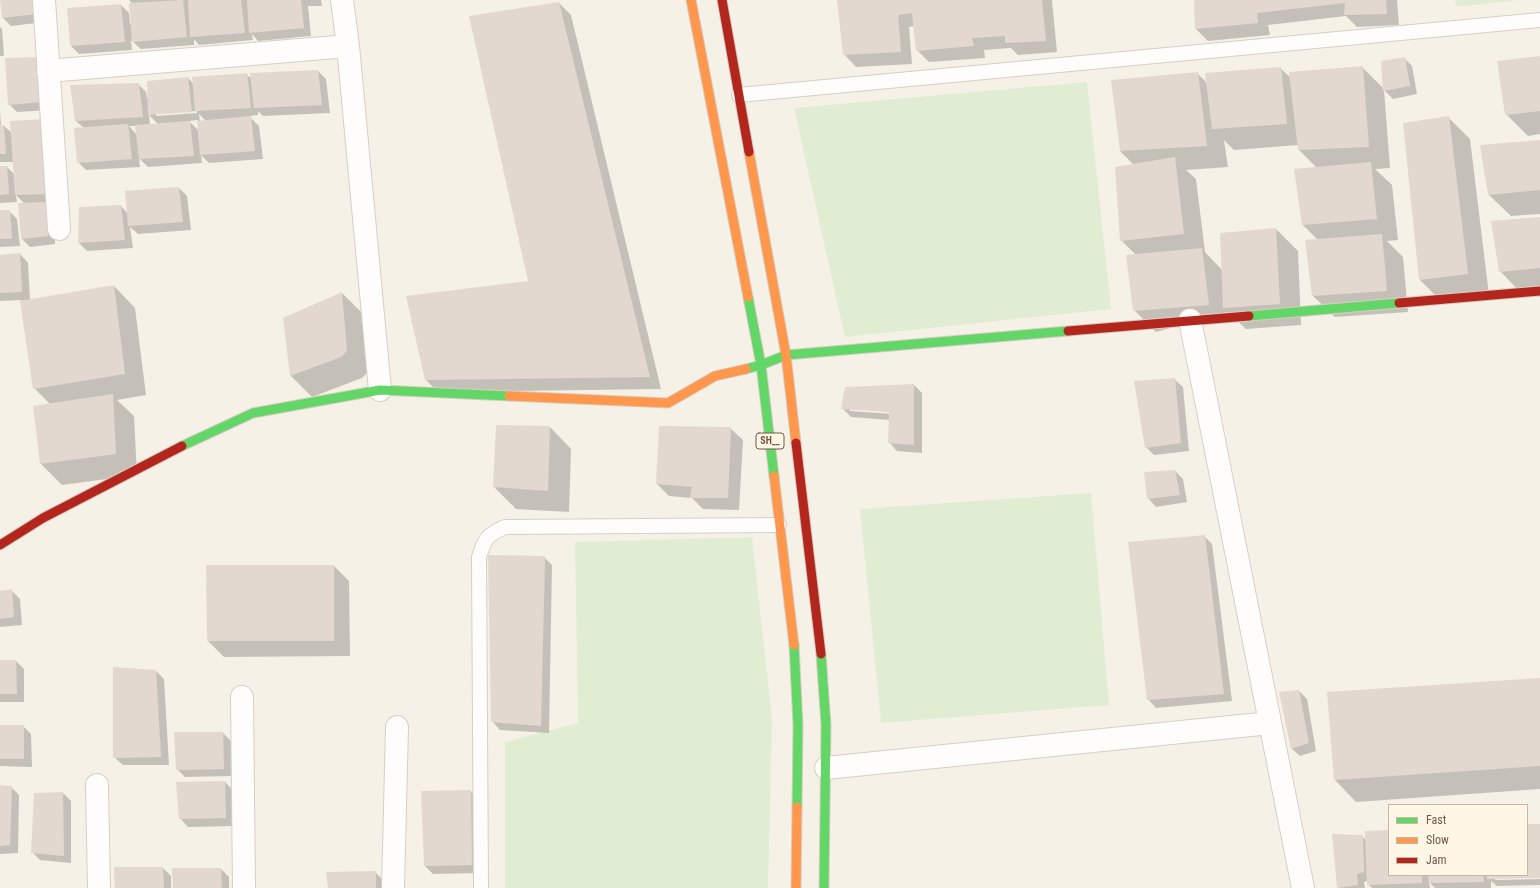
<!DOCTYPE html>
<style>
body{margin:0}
#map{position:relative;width:1540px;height:888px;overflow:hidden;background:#f6f1e7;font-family:"Roboto Condensed",sans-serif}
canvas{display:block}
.legend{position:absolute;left:1388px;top:804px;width:140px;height:72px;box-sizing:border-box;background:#fff6e6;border:1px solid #c7b7a7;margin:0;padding:5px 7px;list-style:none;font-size:12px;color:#725848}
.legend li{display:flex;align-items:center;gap:8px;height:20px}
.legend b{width:20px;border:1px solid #c7b7a7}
</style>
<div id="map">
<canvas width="1540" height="888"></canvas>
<ul class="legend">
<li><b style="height:5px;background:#63d668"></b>Fast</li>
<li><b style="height:5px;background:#ff974d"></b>Slow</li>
<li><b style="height:5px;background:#b3261e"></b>Jam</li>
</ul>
</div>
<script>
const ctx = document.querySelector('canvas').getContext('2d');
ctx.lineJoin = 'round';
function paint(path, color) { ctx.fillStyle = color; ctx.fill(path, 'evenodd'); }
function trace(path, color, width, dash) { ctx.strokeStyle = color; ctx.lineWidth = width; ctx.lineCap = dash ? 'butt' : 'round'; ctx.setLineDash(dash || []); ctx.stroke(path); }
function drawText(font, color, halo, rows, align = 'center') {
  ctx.font = font + ' "Roboto Condensed",sans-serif'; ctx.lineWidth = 3; ctx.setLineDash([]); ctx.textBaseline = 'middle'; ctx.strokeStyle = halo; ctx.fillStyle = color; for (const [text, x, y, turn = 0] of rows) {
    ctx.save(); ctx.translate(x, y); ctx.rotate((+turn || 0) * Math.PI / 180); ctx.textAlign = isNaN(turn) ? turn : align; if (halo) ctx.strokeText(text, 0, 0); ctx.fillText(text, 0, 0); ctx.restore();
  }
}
const green = new Path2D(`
 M1455,0H1520L1456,7Z
 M1087,82L1111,309L845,337L794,108Z
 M1091,493L1109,705L881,723L860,509Z
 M752,537L772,719L768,888H505V742L578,723L575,542Z`);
const shadow = new Path2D(`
 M1,0H40L44,22L11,26L3,18Z
 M129,0H321L322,6H308L311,36L258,41L252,34L253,40L199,45L194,39V45L141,49L131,40L132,50L79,54L71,46L121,5L129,13L130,24H132L133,4Z
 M838,0H1052L1057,52L1018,55L1011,48L984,50L985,58L929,62L917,50L915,26L909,27L912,64L856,67L844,54Z
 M1195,0H1397L1399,25L1357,27L1346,16L1268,25L1270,35L1208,41L1196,29Z
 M559,3L571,15L661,389L438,392L425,379L530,282Z
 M0,27L2,29L4,56H0Z
 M1540,57V134L1528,136L1506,114Z
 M1404,58L1412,66L1417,94L1393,99L1384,90L1390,168L1375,169L1392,185L1398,240L1387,241L1403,257L1408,312L1335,317L1313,296L1318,240L1302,224L1317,168L1299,150L1298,145L1234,150L1224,140L1228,167L1186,170L1196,179L1205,252L1222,270L1276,229L1298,251L1301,325L1246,329L1228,312L1156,332L1134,310L1136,255L1121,240L1134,165L1120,151L1197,73L1207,83L1280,68L1291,78L1362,67L1384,89Z
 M6,59L50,110L17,112L9,104Z
 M318,71L326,79L330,113L263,116L258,111V115L249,116L259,126L263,159L209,163L201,155L202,163L148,167L139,158L140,167L86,170L78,162L84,128L76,121L138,84L146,92L147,98H149L188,78L194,84L246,74L252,79ZM197,111V113L156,116V114ZM199,114L206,121H200ZM149,115L158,124L150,125ZM198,120L199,131L189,121ZM129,126H137V135Z
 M0,111L1,126H4L12,133L58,201L46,202L55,211V244L30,247L22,239L25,204L16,195L17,202L0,203V167H7L15,175L14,162H0Z
 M1448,117L1470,139L1489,295L1441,301L1420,280L1404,124Z
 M1540,141V214L1511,216L1489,195Z
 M179,188L187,196L191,230L138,234L130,227L133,248L87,251L79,243L121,206L128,214Z
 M0,211H9L17,219L20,246L0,247Z
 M1540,218V291L1521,293L1500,271Z
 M20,254L28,263L30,300L114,286L135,308L146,395L117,400L134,416L137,475L62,485L41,464L50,404L34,388L21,300L0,301V256Z
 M342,293L363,314L368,372L362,378L312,397L291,376Z
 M1174,379L1183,387L1189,451L1154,455L1146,447Z
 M914,385L922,393V453L897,451L889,442V420L851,417L843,409L846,388ZM850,409L894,412L893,414L850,411Z
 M550,427L571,449L569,512L516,509L494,487Z
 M730,428L743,440L739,510L703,509L692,498L669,496L657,484Z
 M1175,471L1183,479L1187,502L1156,507L1148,498Z
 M1204,536L1212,544L1232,701L1156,708L1148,699Z
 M544,557L552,565L549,733L500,730L492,721Z
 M334,566L349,581L350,656L224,657L208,641Z
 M12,591L20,599L22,625L0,627V592Z
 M0,661H16L24,669V702H0Z
 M156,671L164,679L169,765H123L114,757Z
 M1540,679V789L1356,802L1335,780L1328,693Z
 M1299,691L1307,699L1316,751L1300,756L1291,748Z
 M0,726H23L31,734L32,767L0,766Z
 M223,733L231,741L232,776L185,777L177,769Z
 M225,782L233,790L234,826L188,827L180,818Z
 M0,786L11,787L19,795L18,853L0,854Z
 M470,791L479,799V873L433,874L425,866Z
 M63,793L71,801V863L40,860L32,852Z
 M1527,825H1540V877L1495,878V880L1540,879V885L1497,886L1491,881V888H1435L1429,882L1430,888H1372L1368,884V881L1364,882L1365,888H1338L1333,835L1362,836L1367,841L1389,831V875H1527Z
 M163,868L171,876V888H116Z
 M221,869L229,877V888H174Z
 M375,872L383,880V888H328Z`);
const building = new Path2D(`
 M0,0H34L36,14L2,18Z
 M183,0L187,37L132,42L129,3Z
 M188,0H241L245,33L190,37Z
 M247,0H301L304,28L249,33Z
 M837,0H1042L1046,41L1005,43V36L972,38L974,46L916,51L912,13L898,15L901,52L843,55Z
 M1194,0H1386L1387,14L1344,15L1345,3L1257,13L1258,23L1195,29Z
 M559,2L650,377L425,380L406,296L528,281L469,16Z
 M121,4L125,42L70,46L67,8Z
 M1540,56V111L1505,115L1497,61Z
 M38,57L43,102L8,105L5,58Z
 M1405,57L1410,86L1383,91L1381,61Z
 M1363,66L1369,147L1298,150L1289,72Z
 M1281,67L1287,124L1212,129L1205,73Z
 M318,70L322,105L254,108L250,73Z
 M1198,72L1207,146L1120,151L1111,80Z
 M247,73L251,108L195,111L192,77Z
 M188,77L192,112L148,115L147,81Z
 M139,83L143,117L75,121L70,85Z
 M251,116L255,151L200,155L197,121Z
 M1449,116L1468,274L1419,280L1403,123Z
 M44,119L50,194L15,195L10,121Z
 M190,121L194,156L139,159L135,125Z
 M128,124L132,159L77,163L74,128Z
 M0,125H4L6,154H0Z
 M1540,140V190L1488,195L1480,145Z
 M1175,157L1184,234L1120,241L1115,167Z
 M1371,162L1377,219L1302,225L1294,169Z
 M0,166H7L9,194L0,195Z
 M179,187L183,222L128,226L125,191Z
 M47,202L48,236L21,239L18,203Z
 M121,205L125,240L78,243L79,207Z
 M0,210H10L12,239H0Z
 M1540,217V268L1499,272L1491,221Z
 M1276,228L1280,304L1223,308L1220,233Z
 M1382,234L1387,291L1312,296L1305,240Z
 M1202,248L1209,305L1133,311L1126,255Z
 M20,253L22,292L0,293V255Z
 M114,285L125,374L33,389L20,301Z
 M342,292L347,351L341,357L290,376L283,318Z
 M1175,378L1181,443L1145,448L1134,381Z
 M914,384V445L888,443L889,412L841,409L845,387Z
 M113,394L116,454L40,464L33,406Z
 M496,425L550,426L548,491L493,487Z
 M659,426L731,427L728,498H690L692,487L656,484Z
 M1175,470L1180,495L1147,499L1144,472Z
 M1205,535L1224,694L1147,700L1128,542Z
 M488,555L545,556L541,726L491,722Z
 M206,565H334V641H207Z
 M12,589L14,617L0,619V591Z
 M0,660H16L17,694H0Z
 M113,667L156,670L161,757L113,758Z
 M1540,678V766L1334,780L1327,692Z
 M1299,690L1309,743L1291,749L1279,692Z
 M0,725H24V759H0Z
 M174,732H223L224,769L176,770Z
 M225,781L226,818L179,819L176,782Z
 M0,785L12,786L10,845L0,846Z
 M471,790L472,865L424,866L421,791Z
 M63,792L64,856L31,853L34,793Z
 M1527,824H1540V878L1487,879V875H1527Z
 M1389,830V875H1422V883L1367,885L1365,831Z
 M1332,834L1363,835L1364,872L1357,874L1358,885L1337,888Z
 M114,867H163L164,888H115Z
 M172,868H221L222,888H173Z
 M376,871V888H328L326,872Z
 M1428,875H1483L1484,882L1429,883Z`);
const lane = new Path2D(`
 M739,95L1540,20
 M481,888L479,557C485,538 487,535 505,527L779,525`);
const street = new Path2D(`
 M44,0L59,229
 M342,0L348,46L380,390
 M48,71L348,46
 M1190,320L1303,888
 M242,697L244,888
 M826,768L1270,723
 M97,785L99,888
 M393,888L397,727`);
const fast = new Path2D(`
 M748,297L761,365L774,476
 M1249,316L1399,303
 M746,369L761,365L786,355L1068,331
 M182,446L253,413L380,390L509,396
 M794,645L798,725L797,807
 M821,654L826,725L824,888`);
const slow = new Path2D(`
 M691,0L748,297
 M749,152L786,355L796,443
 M509,396L668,403L715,376L746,369
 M774,476L794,645
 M796,888L797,807`);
const jam = new Path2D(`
 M722,0L749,152
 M1399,303L1540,291
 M1068,331L1249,316
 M796,443L821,654
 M0,545L43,518L182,446`);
const shields = [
 [770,441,28]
];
const shieldNames = [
 ["SH__",770,441]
];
paint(green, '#e1edd2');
paint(shadow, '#0003');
paint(building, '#e2d8cf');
trace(lane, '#d7cec5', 16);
trace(street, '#d7cec5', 24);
trace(fast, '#d6ccc3', 11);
trace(slow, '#d6ccc3', 11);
trace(jam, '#d6ccc3', 11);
trace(lane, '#fefdfb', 14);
trace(street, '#fefdfb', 22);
trace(fast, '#63d668', 9);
trace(slow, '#ff974d', 9);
trace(jam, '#b3261e', 9);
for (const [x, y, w] of shields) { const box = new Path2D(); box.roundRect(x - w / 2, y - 8, w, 16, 3); ctx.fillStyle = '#fff6e6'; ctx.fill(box); trace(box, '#725848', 1); }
drawText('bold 10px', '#725848', null, shieldNames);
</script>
